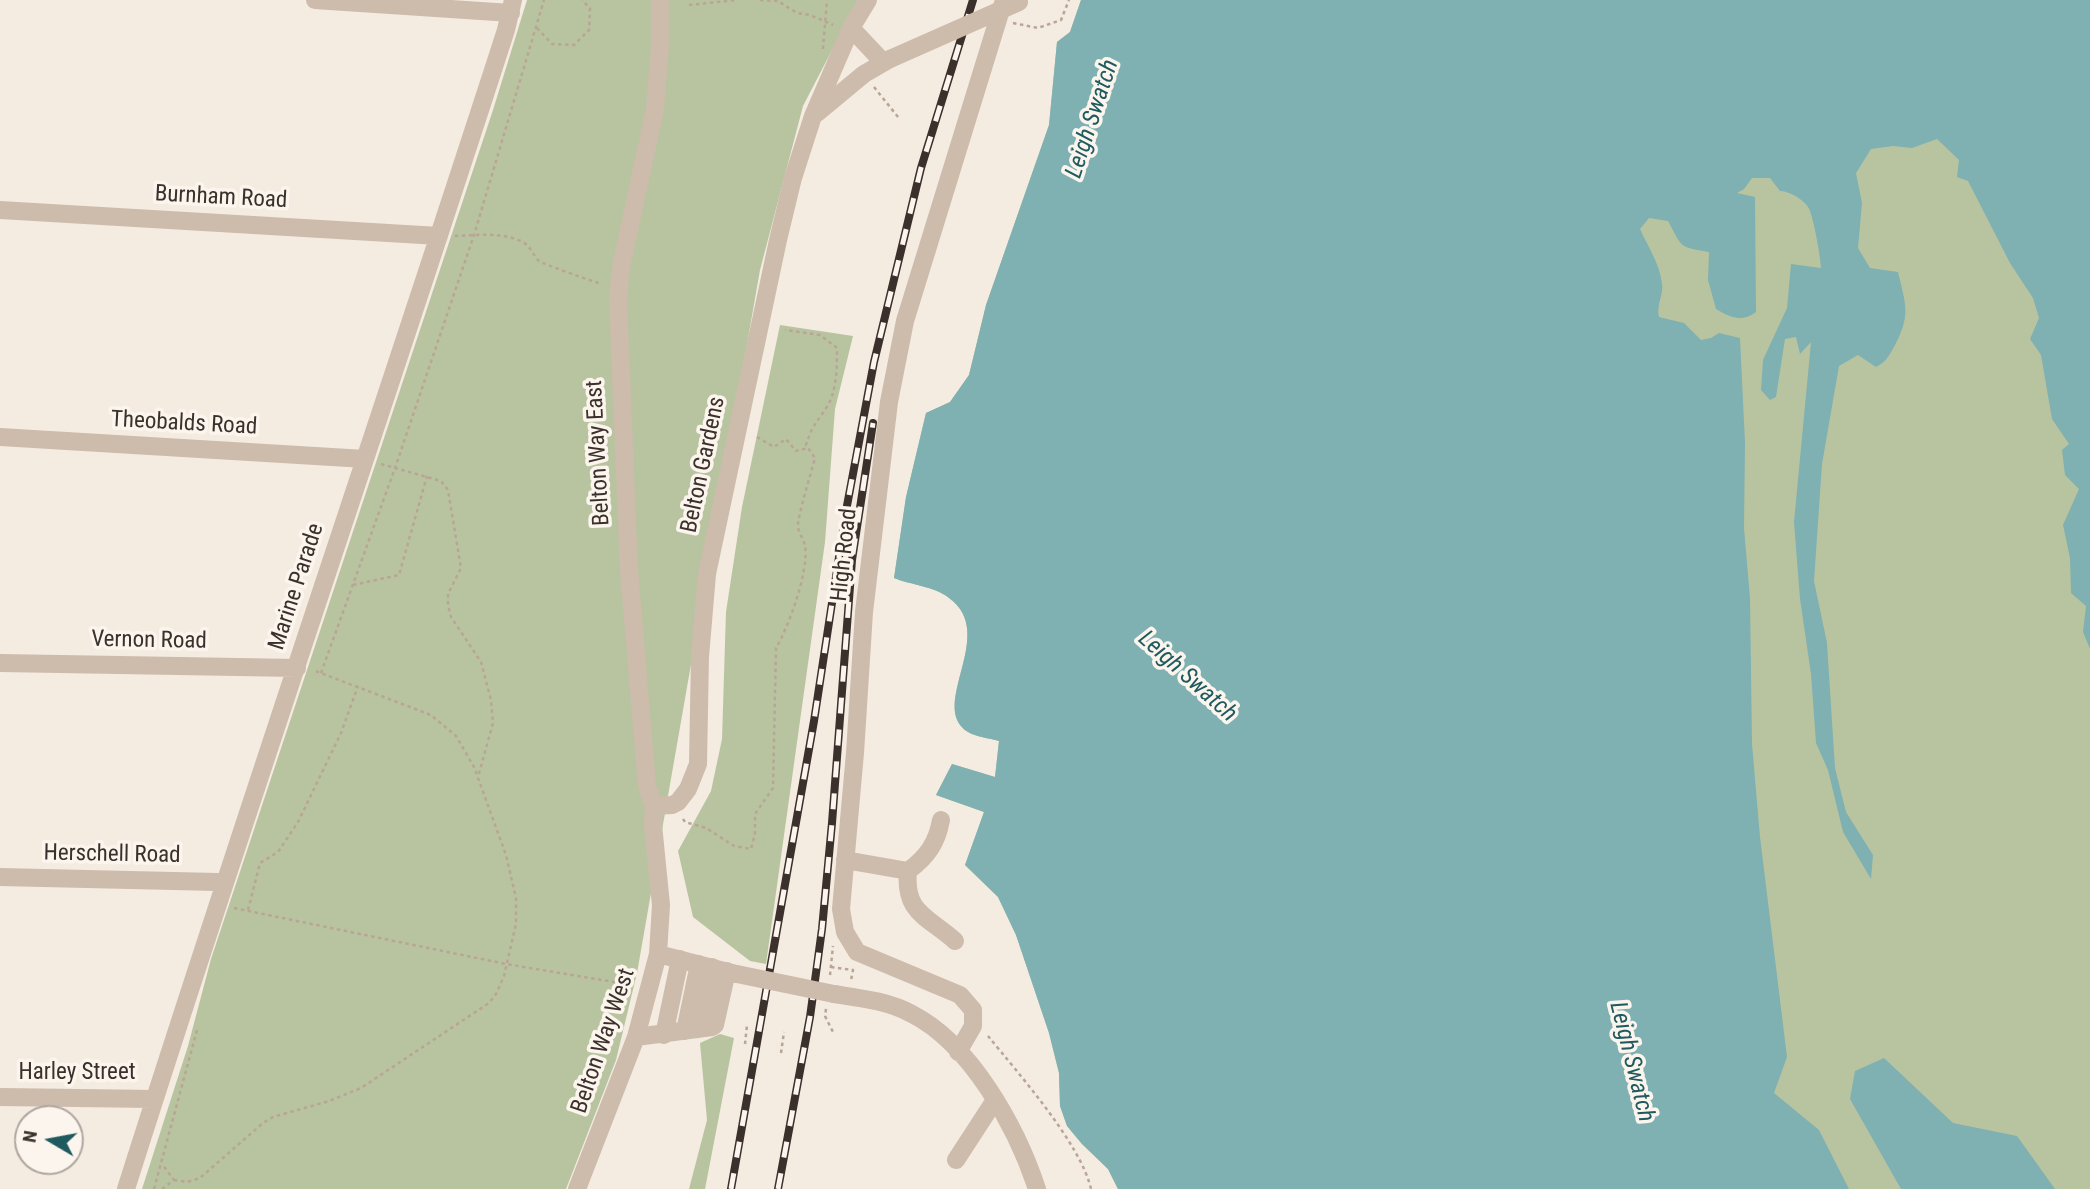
<!DOCTYPE html>
<style>
body{margin:0}
#map{position:relative;width:2090px;height:1189px;overflow:hidden;background:#f4ebe1;font-family:"Roboto Condensed",sans-serif}
canvas{display:block}
.north{position:absolute;left:14px;top:1105px;width:70px;height:70px;box-sizing:border-box;background:#fbf5ee;border:2px solid #aea6a0;border-radius:50%;rotate:280deg;font-size:19px;font-weight:700;line-height:28px;text-align:center;color:#3b302b}
.north::after{content:'';display:block;margin:auto;width:24px;height:32px;background:#1f5a5e;clip-path:polygon(50% 0,100% 100%,50% 72%,0 100%)}
</style>
<div id="map">
<canvas width="2090" height="1189"></canvas>
<div class="north">N</div>
</div>
<script>
const ctx = document.querySelector('canvas').getContext('2d');
ctx.lineJoin = 'round';
function paint(path, color) { ctx.fillStyle = color; ctx.fill(path, 'evenodd'); }
function trace(path, color, width, dash) { ctx.strokeStyle = color; ctx.lineWidth = width; ctx.lineCap = dash ? 'butt' : 'round'; ctx.setLineDash(dash || []); ctx.stroke(path); }
function drawText(font, color, halo, rows, align = 'center') {
  ctx.font = font + ' "Roboto Condensed",sans-serif'; ctx.lineWidth = 7; ctx.setLineDash([]); ctx.textBaseline = 'middle'; ctx.strokeStyle = halo; ctx.fillStyle = color; for (const [text, x, y, turn = 0] of rows) {
    ctx.save(); ctx.translate(x, y); ctx.rotate((+turn || 0) * Math.PI / 180); ctx.textAlign = isNaN(turn) ? turn : align; if (halo) ctx.strokeText(text, 0, 0); ctx.fillText(text, 0, 0); ctx.restore();
  }
}
const green = new Path2D(`
 M527,0H858L803,106L760,270L637,973L616,1060L566,1189H142L188,1046L211,959L493,110Z
 M1081,0H2090V1189H1118L1108,1169L1082,1144L1067,1126L1060,1106L1059,1073L1049,1033L1016,935L998,897L965,865L984,812L936,795L952,764L995,777L999,741C989,738 976,737 968,732C927,706 999,634 949,598C934,586 911,585 894,578L906,497L926,413L950,402L969,375L986,305L1049,125L1057,42L1070,32Z
 M780,325L853,336L835,409L825,542L766,964L750,961L693,917L678,851L711,791L722,739L726,612L742,507Z
 M720,1034L734,1038L705,1189H689L707,1120L700,1043Z`);
const water = new Path2D(`
 M1081,0H2090V649L2083,632L2086,606L2071,593L2070,558L2063,525L2079,489L2065,475L2062,450L2069,444L2052,419L2041,355L2030,339L2039,318L2033,298L2010,263L1968,181L1957,177L1959,160L1937,139L1912,148L1893,146L1871,149L1856,173L1862,203L1858,248L1870,268L1898,272C1906,306 1911,315 1894,347C1888,357 1886,362 1876,367L1858,355L1839,366L1822,464L1814,581L1827,643L1835,768L1846,812L1873,855L1871,879L1843,832L1828,770L1816,743L1811,674L1800,599L1794,522L1811,342L1800,354L1796,337L1785,339L1776,397L1770,400L1761,390L1763,360L1787,308L1791,264L1821,268C1821,260 1813,213 1808,207C1803,199 1789,191 1780,191L1770,178H1752L1744,189L1737,193L1755,197L1756,312C1742,323 1729,317 1716,309L1708,280L1709,252C1678,247 1683,248 1668,221L1649,218L1640,229C1648,247 1659,262 1662,283C1664,294 1656,305 1659,317L1684,323L1701,340L1711,338L1719,333L1740,338L1745,443L1744,528L1750,598L1752,744L1760,837L1787,1057L1774,1093L1819,1130L1849,1189H1118L1108,1169L1082,1144L1067,1126L1060,1106L1059,1073L1049,1033L1016,935L998,897L965,865L984,812L936,795L952,764L995,777L999,741C989,738 976,737 968,732C927,706 999,634 949,598C934,586 911,585 894,578L906,497L926,413L950,402L969,375L986,305L1049,125L1057,42L1070,32Z
 M1884,1058L1953,1123L2017,1136L2055,1189H1901L1850,1099L1855,1071Z`);
const path = new Path2D(`
 M760,0L778,1L797,13L810,15L833,25
 M689,5L736,0
 M1013,23L1038,28L1061,20L1069,0
 M537,28L552,44L574,45L589,30L590,8L582,0
 M823,49L827,0
 M874,87L898,117
 M455,236C476,235 501,232 521,241C531,246 532,254 539,261C543,264 594,282 602,284
 M757,437L774,447L786,439L796,451L808,448
 M381,464L441,481L448,490L461,568L448,594V605L451,617L481,662L491,700L493,723L478,777
 M353,585L399,575L427,476
 M321,673L395,468L474,235L544,0
 M683,819L685,822L706,828L734,846L751,849L755,833V814L773,788L776,648C789,626 809,571 805,546C804,539 798,533 798,526C797,518 812,470 815,458L806,445C812,425 818,421 828,405C837,389 837,366 837,348L820,335L785,330
 M234,908L506,964L632,985
 M248,910L260,863L278,852L298,822L341,733L358,686
 M831,967L853,970L851,980
 M830,975L833,946
 M826,1009L825,1016L833,1032
 M988,1036C1018,1073 1081,1144 1091,1189
 M745,1044L747,1025
 M781,1053L784,1032
 M174,1180L187,1182L200,1178L263,1123L273,1117L329,1101L361,1088L489,1003L496,994L504,976L516,924V898L506,855L474,767L456,736L431,715L313,670
 M154,1189L197,1030
 M162,1189L174,1180L162,1164`);
const minor = new Path2D(`
 M315,0L511,13
 M851,28L883,62
 M817,113L864,74L890,59
 M0,210L439,236
 M0,437L365,459
 M0,663L297,668
 M654,806L672,805L678,802L688,789L698,764L700,657L707,574L778,240L793,178L813,116L851,28L868,0
 M845,860L908,871C904,913 927,916 955,941
 M908,871C927,857 937,843 941,820
 M0,877L217,882L224,884
 M658,954L736,974
 M834,994C860,998 888,1001 912,1014C971,1044 1017,1128 1037,1189
 M699,1029L712,967
 M685,1031L699,964
 M664,1035L680,959
 M636,1037L712,1027L715,1025L727,971
 M958,1052L973,1026V1010L960,995L857,952L845,932L841,909L855,753L864,612L889,402L905,321L1004,0
 M0,1097L154,1099
 M956,1160L995,1100
 M126,1189C249,801 381,417 506,30L513,0
 M577,1189L636,1037L658,954L661,905L653,825L654,806L647,786L629,570L618,300L621,267L655,109L660,45V0`);
const rail = new Path2D(`
 M731,1189L814,721L846,511L874,362L921,168L973,0
 M778,1189L810,1017L822,929L832,823L852,560L873,423`);
const minorBridge = new Path2D(`
 M890,59L1019,2
 M737,974L834,994`);
const streetNames = [
 ["Burnham Road",221,198,3],
 ["Theobalds Road",184,424,3],
 ["Belton Way East",599,453,-93],
 ["Belton Gardens",704,465,-78],
 ["High Road",845,555,-84],
 ["Marine Parade",297,587,-72],
 ["Vernon Road",149,641,1],
 ["Herschell Road",112,855,1],
 ["Belton Way West",604,1041,-71],
 ["Harley Street",77,1073]
];
const waterNames = [
 ["Leigh Swatch",1093,119,-72],
 ["Leigh Swatch",1187,677,42],
 ["Leigh Swatch",1631,1062,76]
];
paint(green, '#b8c4a0');
paint(water, '#7fb0b2');
trace(path, '#b9a596', 2.5, [3.5, 3.5]);
trace(minor, '#cdbbac', 18);
trace(rail, '#3b302b', 8);
trace(rail, '#fbf5ee', 5, [16]);
trace(minorBridge, '#cdbbac', 18);
drawText('23px', '#3b302b', '#fbf5ee', streetNames);
drawText('italic 24px', '#1f5a5e', '#fbf5ee', waterNames);
</script>
